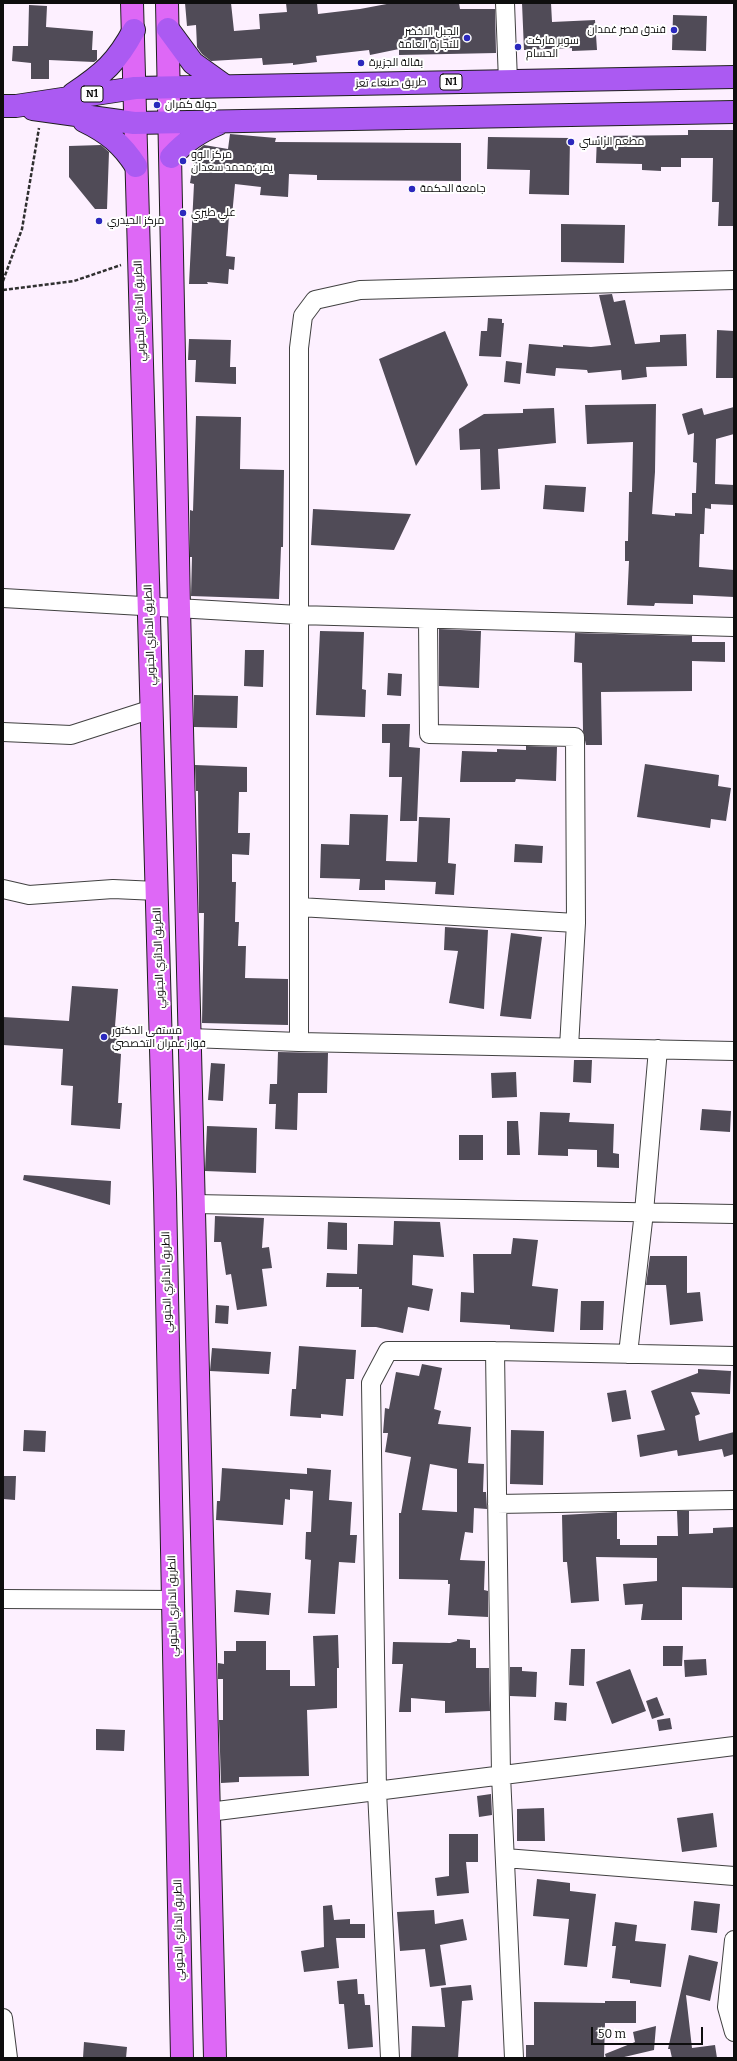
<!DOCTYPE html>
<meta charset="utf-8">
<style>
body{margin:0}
#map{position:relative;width:737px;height:2061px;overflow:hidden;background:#fdf0ff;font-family:Bitter,serif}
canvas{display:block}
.frame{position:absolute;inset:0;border:4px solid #0e0e0e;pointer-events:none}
.scale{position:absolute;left:591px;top:2027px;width:112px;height:18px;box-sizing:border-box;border:2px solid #0e0e0e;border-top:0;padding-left:5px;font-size:12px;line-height:14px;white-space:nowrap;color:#0e0e0e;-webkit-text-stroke:3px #fff;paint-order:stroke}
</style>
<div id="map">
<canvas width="737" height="2061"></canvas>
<div class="frame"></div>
<div class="scale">50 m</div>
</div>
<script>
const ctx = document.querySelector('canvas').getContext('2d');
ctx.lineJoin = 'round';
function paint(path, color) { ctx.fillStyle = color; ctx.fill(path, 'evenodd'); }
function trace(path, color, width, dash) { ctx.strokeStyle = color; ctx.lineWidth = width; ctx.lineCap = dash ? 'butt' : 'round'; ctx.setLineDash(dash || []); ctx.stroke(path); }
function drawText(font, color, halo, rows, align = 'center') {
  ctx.font = font + ' Bitter,Cairo,serif'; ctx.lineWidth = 4; ctx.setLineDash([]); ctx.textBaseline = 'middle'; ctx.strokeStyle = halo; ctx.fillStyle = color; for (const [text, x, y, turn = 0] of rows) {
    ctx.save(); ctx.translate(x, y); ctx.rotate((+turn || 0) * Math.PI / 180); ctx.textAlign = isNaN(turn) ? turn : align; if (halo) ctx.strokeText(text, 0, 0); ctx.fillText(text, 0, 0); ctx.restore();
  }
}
const building = new Path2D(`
 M185,3H231L234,31L260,29L259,14L287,12L286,3H317L318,14L360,9L392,3H459L460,9H495L496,53L399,55V49L370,55L369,50L316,56L317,62L293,65V63L263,65L262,58L211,61L202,54L197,47L196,25L187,26Z
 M522,3H551L552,22L595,20L597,50L572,51V48L524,50Z
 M29,5L47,6L46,27L93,31L92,50H97V60L94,62L49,60V79H31V63L12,61L13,46H28Z
 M673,15L707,16L706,51L672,50Z
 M688,130H734V226H718L719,202H712L713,158H681V167H661V171L642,170V164L596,163L597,136L688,135Z
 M230,134L276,138L275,142L461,143V181L317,180V175L289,174L288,197L260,195L261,187L235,184L232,216H229L226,256L235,257L234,270L229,269L228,284L207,282L208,284H189L194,184L190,183L195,152L204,145L228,149Z
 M488,137L570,138L569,195L529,194L530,170L487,169Z
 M101,145L109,152L107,209H95L69,177V146Z
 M561,224L625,225L624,263L561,262Z
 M612,294L614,302L625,300L635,344L660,342V335L686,334L687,366L646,367L647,377L622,380L621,370L588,373L587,370L556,368L555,376L526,373L529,344L563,347V345L591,347L611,345L599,295Z
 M488,318L502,319V323H504L501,357L479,356L481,331H487Z
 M717,330L734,331V378H716Z
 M445,331L468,385L416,466L379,359Z
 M189,339L231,340L230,367H236V384L195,382L196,360H188Z
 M506,361L522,363L520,384L504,382Z
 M656,404L655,472L652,514L675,516V513L692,514V493H696L697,463L693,462L694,433L688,435L682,414L702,408L704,415L734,407V434L716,439L715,484L734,485V505L711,504V509L705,508L704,534H700L699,567L734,570V597L693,595V604L655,603L654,606L627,605L629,561H625V541H628L629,492H632L633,442L587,444L585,405Z
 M554,408L556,443L498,449L500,489L481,490L480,449L460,450L459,429L484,414L523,413V409Z
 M196,416L241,417L240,469L284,470L283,547H281L279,599L191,596L192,557H190V510L193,511Z
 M545,485L586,487L584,512L543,509Z
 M313,509L411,514L394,550L311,545Z
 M439,629L481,631L479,688L439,686Z
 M320,631L364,632L362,689L366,690L365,717L316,715Z
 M575,633L692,636V642H725V662L692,661V691L601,692L602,745H586L583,731L582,663L574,662Z
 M245,650H264L263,687L244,686Z
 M388,673L402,674L401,696L387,695Z
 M194,695L238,696L237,728L194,727Z
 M382,724H410L409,747L420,748L417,821H400L402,777H389L390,743H382Z
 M526,746L557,747L556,781L516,779L515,782H460L462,751L497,752V749L526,750Z
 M645,764L719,775L718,786L731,788L726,821L711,819L710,828L637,817Z
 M195,765L247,767V792H239L238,833H250L249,855L232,854V882H236L235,922H239L238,946H246L245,978L288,979V1025L202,1023L204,913H199L198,791H196Z
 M350,814L388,815L386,861L417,862L419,817L450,818L448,863L456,864L454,895L435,894L436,882L385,880V890H359L360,879L320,878L321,844L349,845Z
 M515,844L543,846L542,863L514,862Z
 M445,927L488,930L484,1009L449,1003L458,951L444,950Z
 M511,933L542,937L531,1019L500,1016Z
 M72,986L118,989L115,1026H118L116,1053L121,1054L118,1103H122L120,1129L71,1125L73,1086L61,1085L63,1049L3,1045V1017L69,1021Z
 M278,1052L328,1053L327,1093H298L297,1130L275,1129L276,1104H269L270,1084H277Z
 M574,1060H592L591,1083L573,1082Z
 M211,1063L225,1064L223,1101L208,1100Z
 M516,1072L517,1097L492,1098L491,1073Z
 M702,1109L731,1111L730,1132L700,1130Z
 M540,1112L570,1113L569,1122L614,1124L613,1153L619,1154V1168L597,1167V1150L568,1149V1156L538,1155Z
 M507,1121H518L520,1155H507Z
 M207,1126L257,1128L256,1173L205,1171Z
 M459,1135H483V1160H459Z
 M24,1175L111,1181L110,1205L23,1180Z
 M215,1216L264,1218L262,1248L269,1247L272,1268L262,1269L267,1306L237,1310L231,1274L226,1275L221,1242H214Z
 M394,1221L440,1222L444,1257L413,1255L412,1285L433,1289L429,1311L408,1307L403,1333L376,1327H361L362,1289H359V1287H326L327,1273L357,1274L358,1244L393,1245Z
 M328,1222L347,1223V1250L327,1249Z
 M513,1238L538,1240L532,1286L558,1289L554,1332L510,1329V1325L460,1322L461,1292L474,1293L473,1254H511Z
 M650,1256H687V1293L700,1292L703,1321L670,1325L666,1285H646Z
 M581,1301H604L603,1330H580Z
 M216,1305L229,1306L228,1324L215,1323Z
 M299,1346L356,1350L354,1379H346L343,1416L321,1414V1418L290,1416L292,1389H296Z
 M212,1348L271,1352L269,1374L210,1371Z
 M422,1364L442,1368L434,1409L441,1411L438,1424L471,1427L468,1463L484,1464L483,1492H486L487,1509L474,1508L473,1533L465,1532L460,1560L485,1561L484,1590L488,1591V1617L448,1615L450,1584H448V1580L399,1579V1513H401L411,1457L385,1452L388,1433H383L385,1408L389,1409L396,1372L419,1376ZM430,1464L457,1469V1512L422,1510Z
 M698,1369L731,1371L730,1394L691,1392L700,1414L695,1416L699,1441L734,1432V1454L724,1457L722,1449L678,1456L677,1450L640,1457L637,1435L665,1430L651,1391L698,1373Z
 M626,1390L631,1419L612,1422L607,1393Z
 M24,1430L46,1431L45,1452L23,1451Z
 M511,1430L544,1431L543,1485L510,1484Z
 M222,1468L307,1474V1468L331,1470L329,1500L352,1502L350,1535H357L355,1563L339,1562L335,1614L308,1613L311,1560L305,1559L306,1532H311L313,1491L290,1489V1500L285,1499L283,1525L216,1520L217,1501H220Z
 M3,1476H16L15,1500L3,1499Z
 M677,1511H689V1534L713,1533V1528L734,1527V1588L682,1587V1620H641L643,1604L625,1605L623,1584L657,1581V1558L596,1557L599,1601L571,1603L567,1562H563L562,1515L617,1512V1539H620V1545H657V1536H678Z
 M236,1590L271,1593L269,1615L234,1612Z
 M338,1635L339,1668H337V1708L307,1710L309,1776L239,1777V1782L221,1783L219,1720H223V1679H218V1663L224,1664V1651H236V1641H266V1670H290V1686H315L313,1636Z
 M457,1639L470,1640V1648H476V1668H489L490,1711L445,1713V1701L411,1698V1712H399L403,1664H392L393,1642L450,1643L457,1641Z
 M663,1646H683L682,1666H663Z
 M571,1649H585L584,1686L569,1685Z
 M706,1659L707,1675L685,1677L684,1660Z
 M510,1667H522V1671L537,1672L536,1697L510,1696Z
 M630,1669L646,1711L612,1724L596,1682Z
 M657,1697L664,1715L652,1719L646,1701Z
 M555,1702L567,1703L566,1721L554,1720Z
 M670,1718L672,1729L659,1731L657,1720Z
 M96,1729L125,1730L124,1751L96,1750Z
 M491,1794L492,1815L479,1817L477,1796Z
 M544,1808L545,1841H517V1809Z
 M713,1813L717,1847L682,1852L677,1818Z
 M449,1834H478V1862H466L469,1893L437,1896L435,1878L449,1876Z
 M537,1879L570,1883V1891L596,1894L587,1967L564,1965L569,1919L533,1916Z
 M694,1901L720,1904L717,1933L691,1930Z
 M332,1905L334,1920L350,1919V1924H365V1938H336L339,1968L304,1972L301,1951L324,1947L323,1906Z
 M434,1910L435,1924L463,1919L467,1940L440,1945L446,1985L430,1987L425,1949L400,1951L397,1912Z
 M615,1922L637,1925L635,1941L666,1944L661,1987L630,1983V1980L612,1978L616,1946H612Z
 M689,1955L718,1962L710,2001L686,1995L692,2048L715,2045L717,2058H672L670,2049H668Z
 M357,1979L358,1994H364L365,2005H370L373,2047L348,2049L344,2004H339L337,1981Z
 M471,1985L473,2000L462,2001L458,2058H411L412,2026L445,2027L441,1988Z
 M605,2001H636V2023H605L604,2058H526V2045H534V2002L605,2003Z
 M656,2026L654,2050L620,2058H606L605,2054L635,2042L633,2032Z
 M84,2042L127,2047L126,2058H83Z`);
const path = new Path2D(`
 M3,281L22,229L39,128
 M3,290L74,281L121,265`);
const street = new Path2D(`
 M505,3L508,81
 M3,598L298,615L734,627
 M428,619L429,734L575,737L576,923
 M3,732L71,735L152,709
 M3,889L29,895L113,889L157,891
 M299,907L576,923L569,1047
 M190,1038L299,1042L734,1051
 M299,1042V348L303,316L315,300L360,290L734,280
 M194,1204L734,1214
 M495,1351L501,1775L514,2058
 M628,1354L644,1212L658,1049
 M497,1504L734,1500
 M3,1599L173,1600
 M209,1812L734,1746
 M505,1858L734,1876
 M734,1940L727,2007L734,2032
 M3,2018L8,2058
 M390,2058L377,1791L371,1383L388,1351H495L734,1356`);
const primary = new Path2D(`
 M132,3L165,1193L182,2058
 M167,3L179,608L215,2058`);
const highway = new Path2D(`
 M168,29L193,63L225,86
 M73,94C103,74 117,62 134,30
 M3,106H16L135,88L734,77
 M33,109L134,123L734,112
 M84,121C107,132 122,144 136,166
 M171,157C186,141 199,132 218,124`);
const markers = [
 [674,30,4,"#2b28bd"],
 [467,38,4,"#2b28bd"],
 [518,47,4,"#2b28bd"],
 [361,63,4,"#2b28bd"],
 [157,105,4,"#2b28bd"],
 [571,142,4,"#2b28bd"],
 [183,161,4,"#2b28bd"],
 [412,189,4,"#2b28bd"],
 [183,213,4,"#2b28bd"],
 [99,221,4,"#2b28bd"],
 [104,1037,4,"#2b28bd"]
];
const shields = [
 [451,82,22],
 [92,94,22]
];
const shieldNames = [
 ["N1",451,82],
 ["N1",92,94]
];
const poiNames = [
 ["فندق قصر غمدان",666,30,"right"],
 ["الجبل الاخضر",459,32,"right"],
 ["للتجارة العامة",459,45,"right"],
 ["سوبر ماركت",526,41],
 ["الحسام",526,54],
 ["بقالة الجزيرة",369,63],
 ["جولة كمران",165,105],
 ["مطعم الراسني",579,142],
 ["مركز الوو",191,155],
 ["يمن:محمد سعدان",191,168],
 ["جامعة الحكمة",420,189],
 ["علي طيري",191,213],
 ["مركز الحيدري",107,221],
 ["مستفى الدكتور",112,1031],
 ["فواز عمران التخصصي",112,1044]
];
const streetNames = [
 ["طريق صنعاء تعز",391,83,-1],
 ["الطريق الدائري الجنوبي",140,311,-92],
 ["الطريق الدائري الجنوبي",150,635,-92],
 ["الطريق الدائري الجنوبي",159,958,-92],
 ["الطريق الدائري الجنوبي",167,1282,-91],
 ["الطريق الدائري الجنوبي",173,1606,-91],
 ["الطريق الدائري الجنوبي",179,1930,-91]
];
paint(building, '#504b57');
trace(street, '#414141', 20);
trace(primary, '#1f1f1f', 24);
trace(highway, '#1f1f1f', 24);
trace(path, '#303030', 2.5, [4, 2]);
trace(street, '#fff', 18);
trace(primary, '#de68f6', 22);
trace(highway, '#ab5af2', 22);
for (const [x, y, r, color] of markers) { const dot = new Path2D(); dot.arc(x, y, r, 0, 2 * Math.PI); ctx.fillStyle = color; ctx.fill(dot); trace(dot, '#fff', 1.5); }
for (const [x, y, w] of shields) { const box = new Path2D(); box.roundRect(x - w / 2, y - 8, w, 16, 3); ctx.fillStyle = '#fff'; ctx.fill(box); trace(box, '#0e0e0e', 1); }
drawText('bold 10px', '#0e0e0e', null, shieldNames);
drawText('11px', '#0e0e0e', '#fff', poiNames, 'left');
drawText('11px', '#0e0e0e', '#fff', streetNames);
</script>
